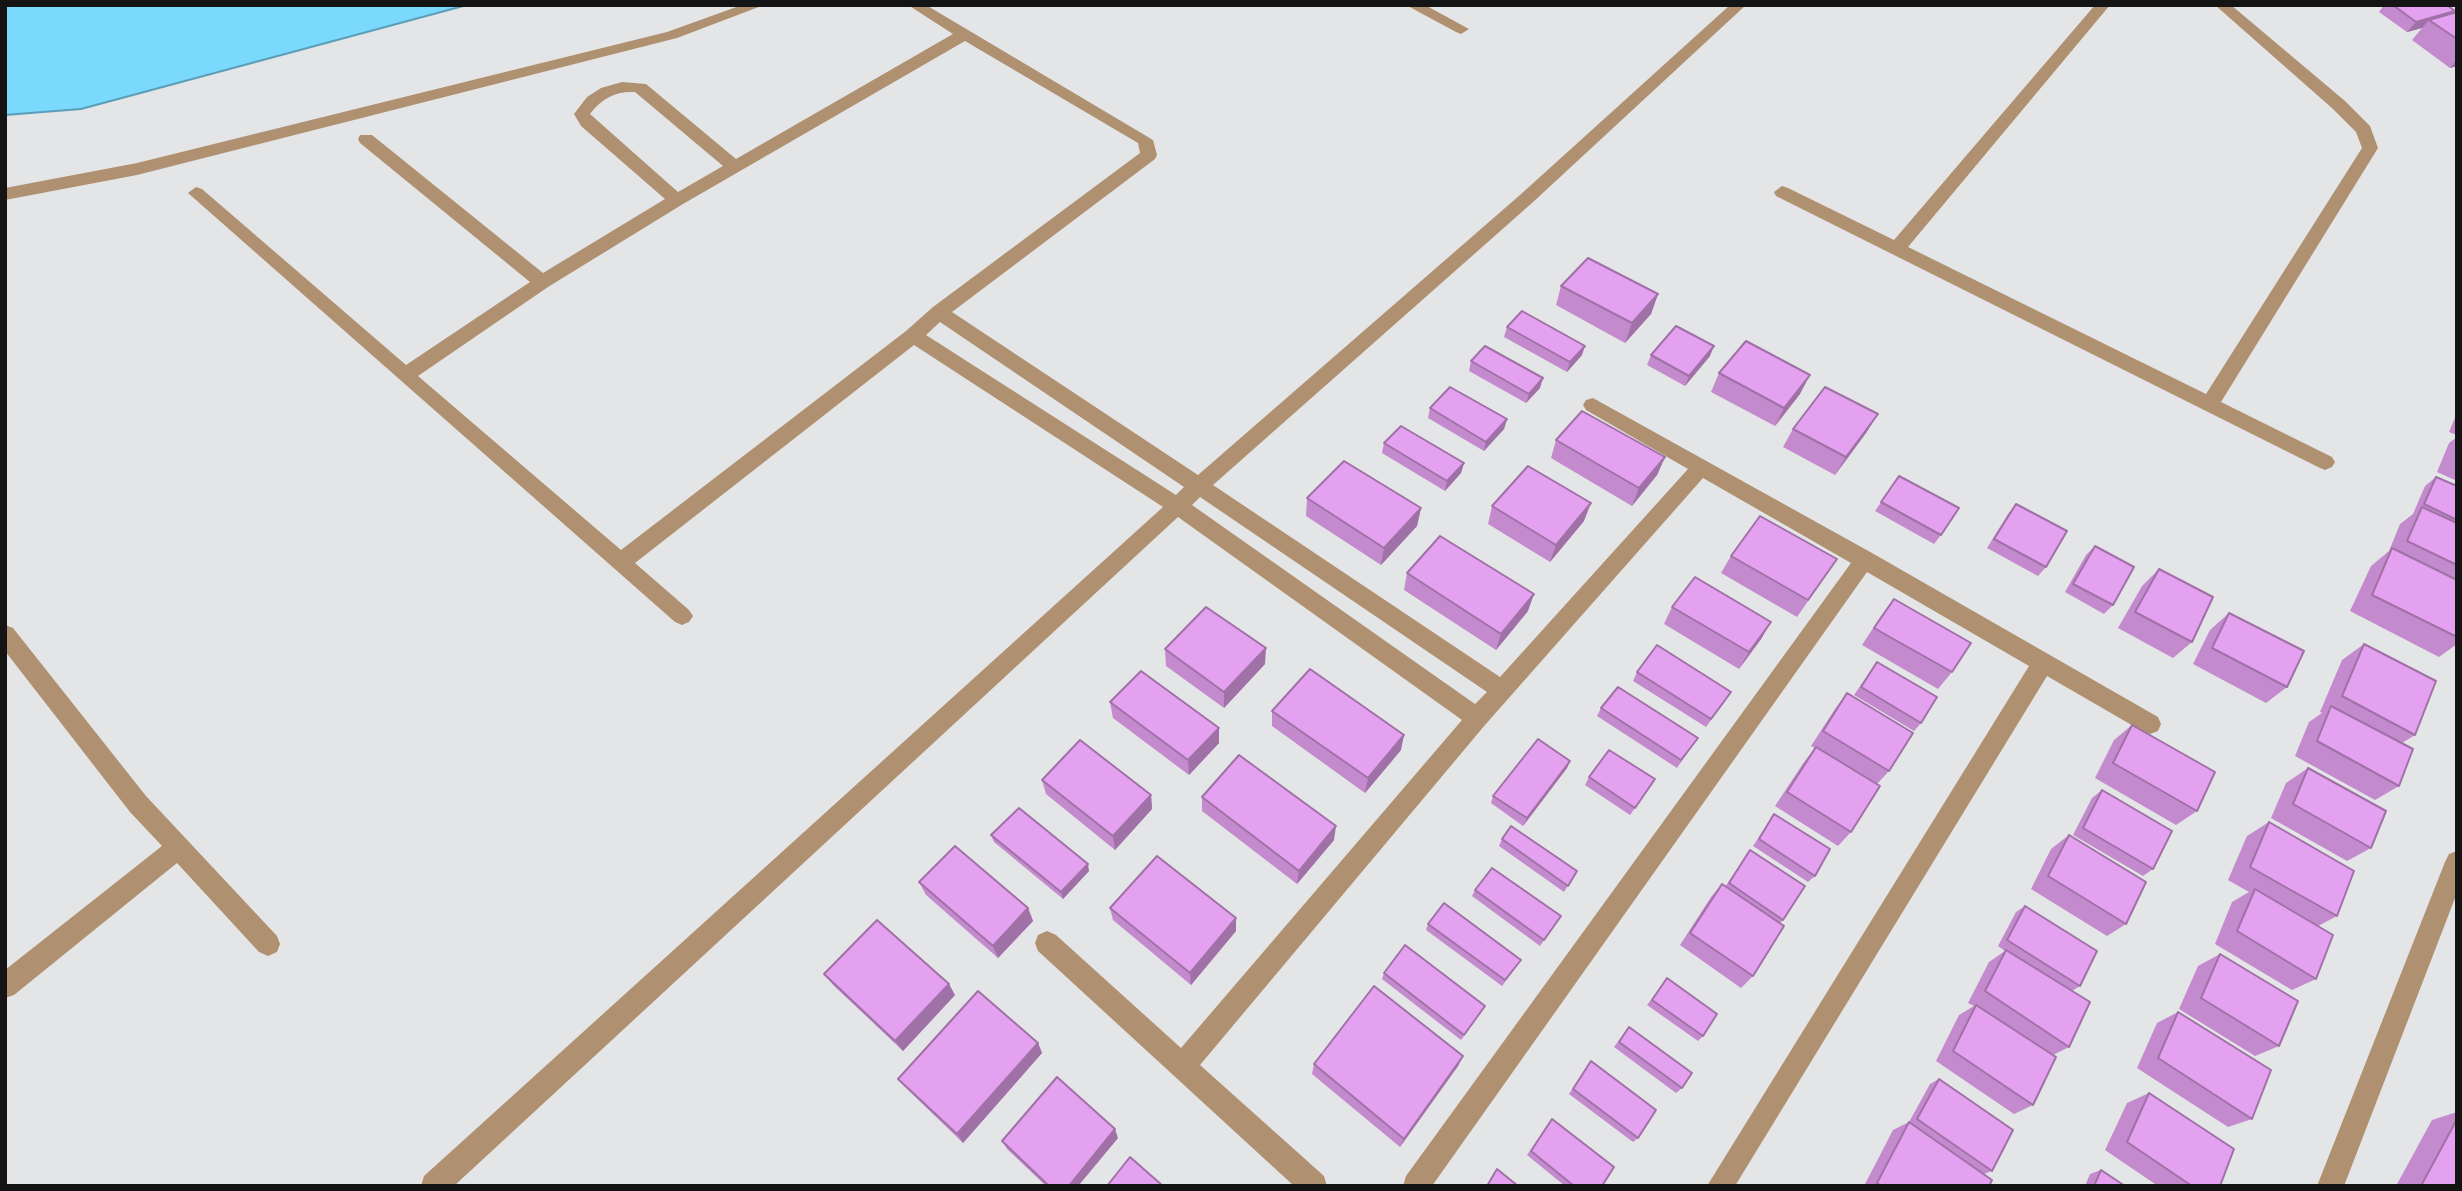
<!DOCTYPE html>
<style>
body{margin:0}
#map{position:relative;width:2462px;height:1191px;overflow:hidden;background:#e4e5e7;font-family:Bitter,serif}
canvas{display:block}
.frame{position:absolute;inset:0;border:7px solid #141415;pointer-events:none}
</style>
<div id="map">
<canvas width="2462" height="1191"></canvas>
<div class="frame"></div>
</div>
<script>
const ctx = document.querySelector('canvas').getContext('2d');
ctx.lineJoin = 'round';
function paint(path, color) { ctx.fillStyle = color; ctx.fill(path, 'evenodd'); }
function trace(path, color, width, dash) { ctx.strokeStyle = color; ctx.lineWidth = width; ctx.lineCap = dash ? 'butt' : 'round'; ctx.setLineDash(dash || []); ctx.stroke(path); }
const water = new Path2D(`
 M5,5H467L81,109L5,115Z`);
const minor = new Path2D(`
 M742,5H764L677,38L137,175L5,200V188L137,163L667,32Z
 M908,5H926L1153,140L1157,155L1155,159L952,312L1198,475L1520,195L1730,5H1746L1532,203L1213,485L1500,677L1688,469L1586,410L1583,405L1586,400L1593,398L1872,553L2158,717L2161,724L2158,731L2150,734L2142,731L2047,676L1735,1186H1707L2029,666L1867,572L1432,1186H1403L1406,1176L1851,563L1703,478L1485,725L1200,1065L1324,1176L1327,1186H1294L1038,951L1035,943L1038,935L1047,931L1056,935L1181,1048L1462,720L1178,517L454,1186H421L424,1176L1163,507L914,345L635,563L689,610L693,616L689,622L682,625L675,622L188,193L196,187L202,189L406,365L530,282L360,143L358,139L360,135H372L543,273L665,199L581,126L574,114L587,97L601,88L622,82L646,84L736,159L953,34ZM965,41L1138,143L1140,153L933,307L906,331L621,550L418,376L548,287L683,204ZM635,92L723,166L678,192L590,114C602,98 616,91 635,92ZM940,322L1184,487L1176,495L926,335ZM1200,497L1487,692L1475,704L1192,505Z
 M1406,5H1425L1469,29L1461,34L1456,32Z
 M2095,5H2110L1908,247L2206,394L2362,148L2356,132L2333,109L2215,5H2231L2345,101L2370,126L2378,148L2221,402L2332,457L2335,462L2332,467L2325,470L2318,467L1776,196L1774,192L1782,186L1788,188L1894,240Z
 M5,625L13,628L146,796L277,936L280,944L277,952L268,956L259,952L177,863L14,995L5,998V970L162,846L130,812L5,651Z
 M2457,851V893L2344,1186H2317L2445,862L2449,854Z`);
const wall = new Path2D(`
 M2384,5H2447L2455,11L2454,13L2457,12V66L2450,68L2412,40L2422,28L2407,32L2379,12Z
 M1561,286L1658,294L1651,314L1625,343L1556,305Z
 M1507,327L1582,355L1567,372L1504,337Z
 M1651,355L1710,356L1685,386L1647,365Z
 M1471,361L1540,388L1526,403L1469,371Z
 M1719,373L1800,394L1775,426L1711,392Z
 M1430,408L1507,419L1504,429L1484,451L1428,418Z
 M2457,413V435L2449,432Z
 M1878,414L1866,433L1835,475L1783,447L1793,429Z
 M2457,437V481L2437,472L2449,443Z
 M1556,440L1665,457L1657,475L1632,506L1551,458Z
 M1384,443L1464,463L1461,473L1445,491L1382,453Z
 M1899,476L1941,535L1934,544L1875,511Z
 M2436,477L2457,486V644L2439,657L2350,611L2371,566L2389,551L2400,524L2413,514L2425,486Z
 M1307,498L1421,508L1417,526L1381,565L1306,516Z
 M2016,504L2046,567L2038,576L1987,548L2008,514Z
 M1492,506L1584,521L1550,562L1488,524Z
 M2095,546L2113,605L2104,614L2065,592L2086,555Z
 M1731,556L1837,559L1797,617L1721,573Z
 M2159,569L2192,642L2173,658L2118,628L2142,586Z
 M1407,573L1528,611L1496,650L1404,590Z
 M1894,599L1952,672L1938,689L1862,645L1881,616Z
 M1672,607L1771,622L1761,639L1739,669L1664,624Z
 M2229,613L2287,687L2266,703L2193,664L2210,630Z
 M2364,644L2415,735L2402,743L2399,786L2375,800L2295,756L2309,722L2322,713L2320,712L2342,660Z
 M1165,649L1265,664L1224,708L1166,666Z
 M1877,662L1921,723L1914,731L1854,695Z
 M1637,672L1726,700L1706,727L1633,681Z
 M1847,693L1889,771L1877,784L1851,832L1838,846L1775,806L1804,762L1815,748L1811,746L1835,709Z
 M1110,702L1219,743L1189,775L1113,718Z
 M1601,708L1698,738L1677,768L1597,716Z
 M1272,711L1401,750L1365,793L1272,726Z
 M2132,725L2197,811L2176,825L2095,778L2114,740Z
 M1570,761L1567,768L1523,826L1491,803L1493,796Z
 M2308,768L2371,848L2347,861L2271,818L2286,783Z
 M1589,777L1650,787L1630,815L1585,785Z
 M1042,780L1151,795L1152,809L1115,850L1046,794Z
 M2102,790L2153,869L2143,876L2073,835L2092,798Z
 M1202,797L1334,840L1297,884L1202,811Z
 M1774,814L1815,876L1808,882L1753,846Z
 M2269,822L2337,916L2318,926L2316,979L2292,990L2215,944L2232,902L2249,892L2228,880L2247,836Z
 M991,835L1089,871L1063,899L994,842Z
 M2069,835L2126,924L2107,936L2031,889L2051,849Z
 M1502,839L1577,871L1564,892L1499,846Z
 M1750,850L1783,920L1780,923L1753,976L1741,988L1680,945L1711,897L1722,884L1725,887Z
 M919,882L1028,908L1033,921L998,958L926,895Z
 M1475,890L1561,916L1540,946L1472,896Z
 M2025,906L2080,986L2072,991L2069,1047L2053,1055L2033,1105L2014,1114L1936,1061L1959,1015L1974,1006L1968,1003L1989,962L2005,951L1998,946L2016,912Z
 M1110,908L1236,931L1191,985L1113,920Z
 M1428,924L1517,966L1502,986L1426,930Z
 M2220,954L2279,1046L2255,1056L2179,1009L2198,966Z
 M1384,973L1485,1006L1461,1040L1382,979Z
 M824,974L955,995L903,1051L833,985Z
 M1667,978L1703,1036L1698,1041L1647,1005Z
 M2178,1012L2252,1119L2228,1127L2137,1068L2157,1023Z
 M1629,1027L1682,1088L1676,1093L1614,1047Z
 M1038,1043L1042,1053L963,1143L906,1088L898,1079Z
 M1463,1056L1458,1066L1400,1147L1312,1074L1314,1064Z
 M1591,1061L1638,1138L1633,1142L1569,1094Z
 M1939,1079L1992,1171L1984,1174L1989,1186H1864L1893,1130L1909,1122L1930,1084Z
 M2149,1093L2220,1186H2158L2105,1150L2127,1103Z
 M2457,1112V1186H2396L2432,1120Z
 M1552,1119L1602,1186H1565L1527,1155Z
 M1118,1138L1078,1186H1046L1007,1149L1002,1141Z
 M2101,1170L2125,1186H2085L2090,1174Z`);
const shadedWall = new Path2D(`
 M2455,11L2447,22L2429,20L2422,28L2407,32L2416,22Z
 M2457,60V66L2450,68Z
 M1658,294L1651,314L1625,343L1632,323Z
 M1585,346L1582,355L1567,372L1570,362Z
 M1714,346L1710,356L1685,386L1689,376Z
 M1810,375L1800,394L1775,426L1784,408Z
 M1543,378L1540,388L1526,403L1529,394Z
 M1878,414L1866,433L1835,475L1846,457Z
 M1507,419L1504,429L1484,451L1486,442Z
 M1665,457L1657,475L1632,506L1639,488Z
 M1464,463L1461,473L1445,491L1447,481Z
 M1591,503L1584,521L1550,562L1556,545Z
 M1421,508L1417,526L1381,565L1384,548Z
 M1534,594L1528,611L1496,650L1501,634Z
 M1771,622L1761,639L1739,669L1749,652Z
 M1266,648L1265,664L1224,708V692Z
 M1219,728V743L1189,775L1188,760Z
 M1404,735L1401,750L1365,793L1368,778Z
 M1570,761L1567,768L1523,826L1527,818Z
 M1151,795L1152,809L1115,850L1113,836Z
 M1336,826L1334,840L1297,884L1299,871Z
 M1088,864L1089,871L1063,899L1061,892Z
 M1028,908L1033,921L998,958L993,946Z
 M1236,918V931L1191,985L1190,973Z
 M949,984L955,995L903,1051L895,1041Z
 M1038,1043L1042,1053L963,1143L957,1134Z
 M1463,1056L1458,1066L1400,1147L1404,1139Z
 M1115,1129L1118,1138L1078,1186H1069Z`);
const building = new Path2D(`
 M2393,5H2447L2455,11L2416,22Z
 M2457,12V39L2429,20Z
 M1588,258L1658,294L1632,323L1561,286Z
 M1522,311L1585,346L1570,362L1507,327Z
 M1676,326L1714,346L1689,376L1651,355Z
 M1746,341L1810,375L1784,408L1719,373Z
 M1485,346L1543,378L1529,394L1471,361Z
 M1450,387L1507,419L1486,442L1430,408Z
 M1825,387L1878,414L1846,457L1793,429Z
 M1582,411L1665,457L1639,488L1556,440Z
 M1401,426L1464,463L1447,481L1384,443Z
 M1344,461L1421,508L1384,548L1307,498Z
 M1528,466L1591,503L1556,545L1492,506Z
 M1899,476L1959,508L1941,535L1881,502Z
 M2436,477L2457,486V520L2424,504Z
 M2016,504L2067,531L2046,567L1994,539Z
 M2422,507L2457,523V565L2407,541Z
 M1760,516L1837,559L1808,600L1731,556Z
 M1440,536L1534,594L1501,634L1407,573Z
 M2095,546L2134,567L2113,605L2073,584Z
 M2392,548L2457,580V637L2372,595Z
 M2159,569L2213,597L2192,642L2135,612Z
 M1695,577L1771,622L1749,652L1672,607Z
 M1894,599L1971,643L1952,672L1874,628Z
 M1206,607L1266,648L1224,692L1165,649Z
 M2229,613L2304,651L2287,687L2212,648Z
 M2364,644L2436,681L2415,735L2342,696Z
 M1657,645L1731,692L1711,719L1637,672Z
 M1877,662L1937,697L1921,723L1861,687Z
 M1310,669L1404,735L1368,778L1272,711Z
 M1141,671L1219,728L1188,760L1110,702Z
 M1618,687L1698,738L1681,760L1601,708Z
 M1847,693L1913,733L1889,771L1823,731Z
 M2331,706L2413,749L2399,786L2317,741Z
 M2132,725L2215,772L2197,811L2113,763Z
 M1538,739L1570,761L1527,818L1493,796Z
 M1080,740L1151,795L1113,836L1042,780Z
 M1816,747L1880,786L1851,832L1787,792Z
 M1609,750L1655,779L1635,808L1589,777Z
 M1239,755L1336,826L1299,871L1202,797Z
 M2308,768L2386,811L2371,848L2293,804Z
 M2102,790L2172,831L2153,869L2083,828Z
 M1019,808L1088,864L1061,892L991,835Z
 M1774,814L1830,849L1815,876L1759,839Z
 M2269,822L2354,871L2337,916L2250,867Z
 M1511,826L1577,871L1568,886L1502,839Z
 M2069,835L2146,882L2126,924L2048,876Z
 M955,846L1028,908L993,946L919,882Z
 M1750,850L1805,886L1783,920L1729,883Z
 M1157,856L1236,918L1190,973L1110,908Z
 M1492,868L1561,916L1544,940L1475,890Z
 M1722,884L1784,926L1753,976L1690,933Z
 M2255,889L2333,935L2316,979L2237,931Z
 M1444,903L1521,960L1505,980L1428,924Z
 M2025,906L2097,951L2080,986L2007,940Z
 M877,920L949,984L895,1041L824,974Z
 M1405,945L1485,1006L1464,1035L1384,973Z
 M2006,950L2090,1002L2069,1047L1985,991Z
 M2220,954L2298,1001L2279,1046L2201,998Z
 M1667,978L1717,1014L1703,1036L1652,1000Z
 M1374,986L1463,1056L1404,1139L1314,1064Z
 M978,991L1038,1043L957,1134L898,1079Z
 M1976,1005L2056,1057L2033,1105L1953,1051Z
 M2178,1012L2271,1070L2252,1119L2158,1058Z
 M1629,1027L1692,1073L1682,1088L1619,1042Z
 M1591,1061L1656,1110L1638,1138L1573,1089Z
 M1057,1077L1115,1129L1069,1186H1049L1002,1141Z
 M1939,1079L2013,1130L1992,1171L1917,1119Z
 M2149,1093L2234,1149L2220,1186H2192L2127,1142Z
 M1552,1119L1614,1167L1602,1186H1574L1531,1151Z
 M2457,1119V1186H2421Z
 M1909,1122L1992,1180L1989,1186H1882L1877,1183Z
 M1130,1157L1163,1186H1107Z
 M1497,1169L1518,1186H1487Z
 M2101,1170L2125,1186H2094Z`);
paint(water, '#7ad9fd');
trace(water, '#5b9eb7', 2);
paint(minor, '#af9171');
paint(wall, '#c48ace');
paint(shadedWall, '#a071a7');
paint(building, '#e4a1ef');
trace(building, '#a071a7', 2);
</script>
